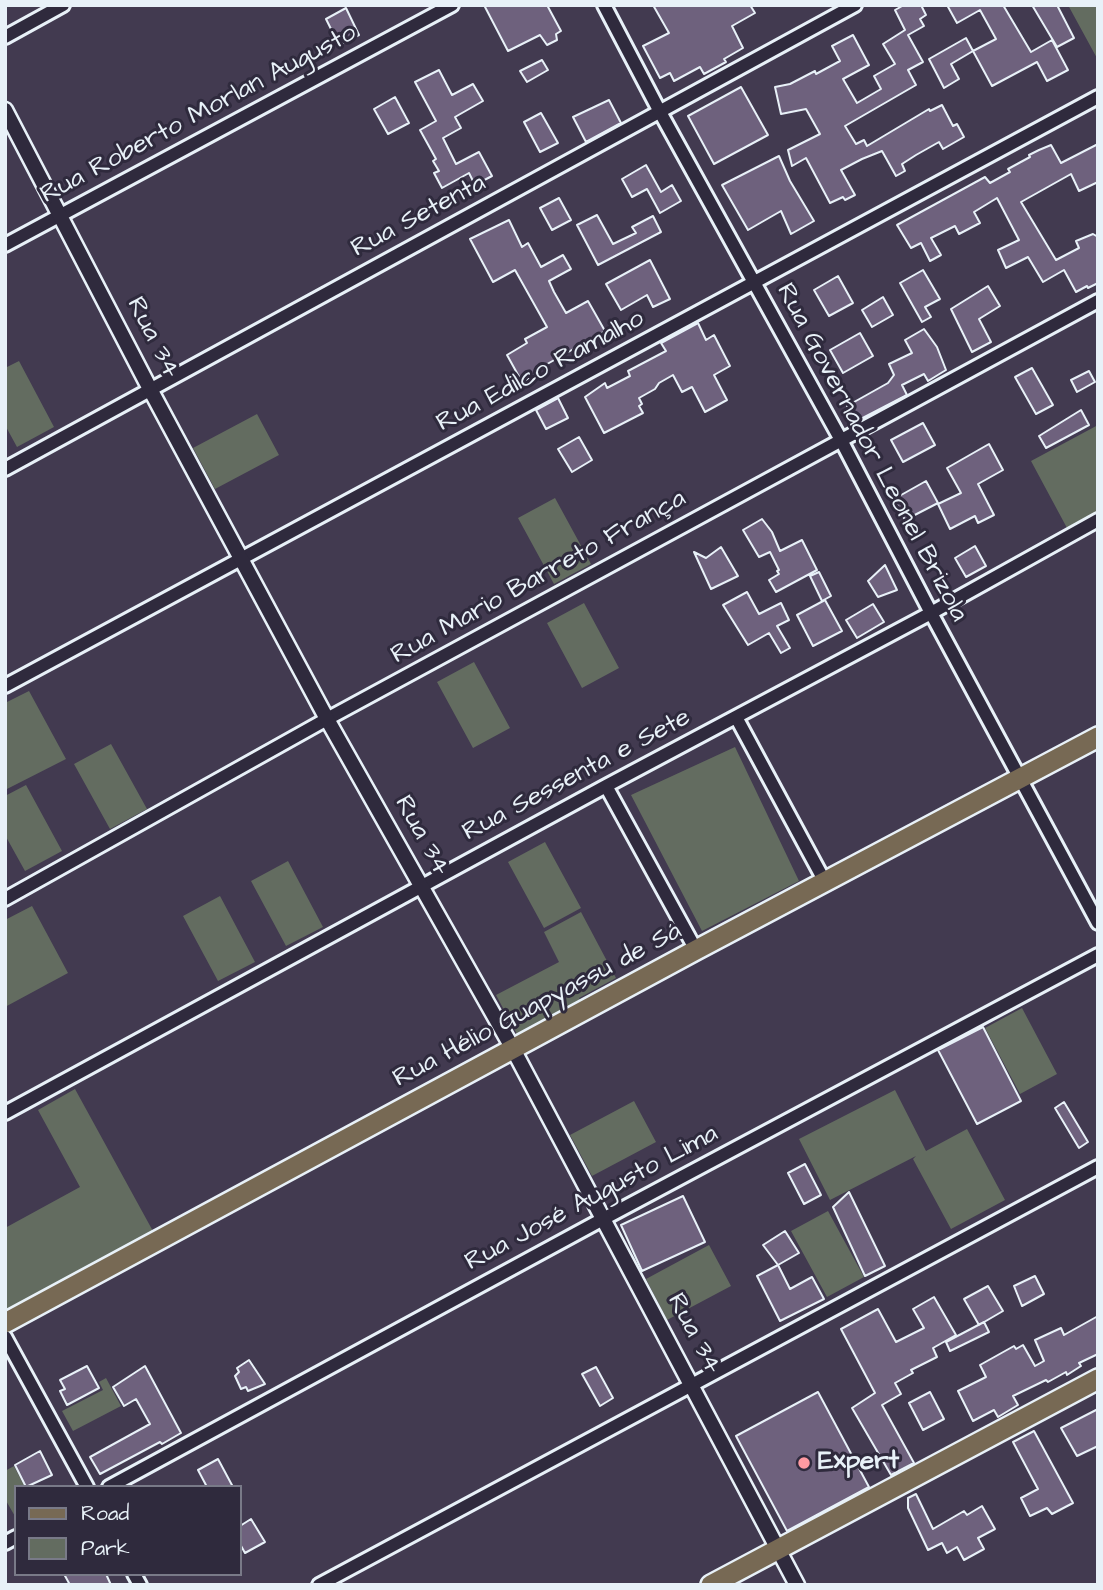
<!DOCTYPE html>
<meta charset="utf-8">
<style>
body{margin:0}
#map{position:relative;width:1103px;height:1590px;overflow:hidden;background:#423a50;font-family:"Architects Daughter",sans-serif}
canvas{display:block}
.frame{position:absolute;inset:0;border:7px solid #e8f1f8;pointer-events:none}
.legend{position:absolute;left:14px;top:1485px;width:228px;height:91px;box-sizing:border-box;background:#2f2a3d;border:2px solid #797a88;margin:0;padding:9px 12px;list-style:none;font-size:21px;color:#e8f1f8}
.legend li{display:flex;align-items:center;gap:14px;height:35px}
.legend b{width:35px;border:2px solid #797a88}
</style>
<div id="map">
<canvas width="1103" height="1590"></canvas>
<div class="frame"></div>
<ul class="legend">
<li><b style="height:9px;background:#776954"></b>Road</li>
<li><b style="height:19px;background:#636c60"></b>Park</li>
</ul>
</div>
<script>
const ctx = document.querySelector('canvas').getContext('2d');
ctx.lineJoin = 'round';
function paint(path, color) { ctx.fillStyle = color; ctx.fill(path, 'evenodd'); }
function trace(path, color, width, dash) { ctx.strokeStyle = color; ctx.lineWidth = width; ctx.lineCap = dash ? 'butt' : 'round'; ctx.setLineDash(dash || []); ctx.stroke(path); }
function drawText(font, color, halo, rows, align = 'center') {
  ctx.font = font + ' "Architects Daughter",sans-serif'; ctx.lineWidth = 6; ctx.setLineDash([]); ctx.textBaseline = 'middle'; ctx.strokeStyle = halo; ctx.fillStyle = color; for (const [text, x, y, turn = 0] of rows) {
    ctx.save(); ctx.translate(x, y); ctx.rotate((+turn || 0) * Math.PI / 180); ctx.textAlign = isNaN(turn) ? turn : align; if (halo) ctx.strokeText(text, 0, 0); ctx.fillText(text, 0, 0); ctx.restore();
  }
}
const green = new Path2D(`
 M1068,5H1098V60Z
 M19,361L54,427L17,447L5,425V368Z
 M257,414L279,455L215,489L193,448Z
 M1098,425V511L1067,528L1031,461Z
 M555,498L591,564L554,584L518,518Z
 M584,603L619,668L582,688L547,623Z
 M474,662L510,728L473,748L437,682Z
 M29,691L66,759L5,790V703Z
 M111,744L147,809L110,829L74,764Z
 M735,747L799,881L702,931L631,795Z
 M26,785L62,851L25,871L5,835V796Z
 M545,842L581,908L544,928L508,862Z
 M288,861L323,927L286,946L251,881Z
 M220,896L255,962L218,981L183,916Z
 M32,906L68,973L5,1007V920Z
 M581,912L616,978L579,998L581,1002L518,1036L496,995L559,962L544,932Z
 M1022,1008L1057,1074L1020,1094L985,1028Z
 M75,1089L154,1233L9,1312L5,1305V1228L80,1187L38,1110Z
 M895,1090L926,1151L967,1129L1005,1200L951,1229L913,1159L916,1156L830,1200L799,1139Z
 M634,1101L656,1142L592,1176L570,1135Z
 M828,1211L864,1277L827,1297L791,1231Z
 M709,1245L731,1286L667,1320L646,1279Z
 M106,1378L121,1406L73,1431L62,1411L103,1390L99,1382Z
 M14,1466L25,1487H16V1518L5,1499V1471Z`);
const building = new Path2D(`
 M484,5H547L561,31L556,34L557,40L547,45L540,35L508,51Z
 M653,5H750L755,13L732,26L743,48L724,59L726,62L704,74L700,67L674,81L670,73L660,78L643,46L669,33Z
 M904,5H921L926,15L920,19L924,26L908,35L923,62L908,70L916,85L845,126L856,144L864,140L867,146L929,109L930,111L942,105L953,126L957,124L964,137L943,149L939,142L916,155L902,164L905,171L896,176L882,151L862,159L841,170L855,195L845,200L843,197L830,203L806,158L792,166L788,150L820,134L806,109L781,114L775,87L790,84L815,71L816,74L840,61L832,46L853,35L869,65L843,79L857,103L881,89L874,76L895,64L883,44L905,30L895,10Z
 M947,5H1003L1031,52L1052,40L1068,70L1047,81L1037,62L992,86L973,51L996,39L980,10L957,23Z
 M1032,5H1057L1074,38L1057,47Z
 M346,8L359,35L339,45L326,19Z
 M966,38L973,51L951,64L959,79L944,88L929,59Z
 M542,60L548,70L527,82L520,71Z
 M439,70L452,95L473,84L483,101L455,117L461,128L443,138L456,164L479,152L492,176L475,185L469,173L442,188L434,173L439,171L433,161L436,159L420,130L436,121L415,82Z
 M741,87L768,135L714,164L688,116Z
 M395,97L409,123L388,134L374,109Z
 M609,100L621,123L586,142L573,117Z
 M541,113L558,143L540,152L524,122Z
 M1098,144V182L1079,191L1071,174L1021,202L1056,260L1079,248L1076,241L1093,234L1098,237V283L1088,288L1087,286L1076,292L1064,270L1043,282L1028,257L1006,268L998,250L1019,240L997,198L974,212L980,223L959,234L955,226L931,238L941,255L930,261L921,243L911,248L897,225L985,177L990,183L1010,172L1008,169L1030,157L1029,155L1039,150L1051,145L1061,163Z
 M779,156L790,181L814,221L791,234L781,211L748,230L722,185Z
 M646,165L661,192L672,185L681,201L660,213L647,189L632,197L622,179Z
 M559,198L571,220L552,230L540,208Z
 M597,215L613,244L636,233L632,227L653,216L661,232L598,265L577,225Z
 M509,220L522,247L528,243L541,267L563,255L571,269L549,281L554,292L566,313L588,301L605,331L535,371L537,374L522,382L507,355L527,343L525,339L547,327L515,270L493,282L470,239Z
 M650,260L670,299L653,307L647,295L621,310L606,284Z
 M923,270L940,299L925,307L931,317L922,322L900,283Z
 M838,276L853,303L829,316L814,290Z
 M988,286L1000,306L979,319L991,342L972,352L951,309Z
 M883,297L893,315L872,327L862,310Z
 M698,323L706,340L714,335L730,366L714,375L727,400L705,412L692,387L682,392L673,375L659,383L655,389L639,398L642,404L639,406L643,413L604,433L585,397L605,383L607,388L630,376L628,371L666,351L661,343Z
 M924,329L937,347L946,370L928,381L924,374L902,385L907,395L853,423L843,415L850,411L847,406L888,383L894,375L889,364L912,353L905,340Z
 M860,333L873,356L843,373L830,350Z
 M1032,368L1053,405L1036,414L1015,377Z
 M1089,371L1095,382L1077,392L1071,380Z
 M558,398L568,418L546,429L536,410Z
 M1081,410L1089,425L1046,448L1039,436Z
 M923,423L935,445L903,462L891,440Z
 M579,437L592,460L572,472L558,449Z
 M989,444L1003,470L978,484L994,515L978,523L975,516L950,529L938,504L961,493L947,468Z
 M926,481L938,503L905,520L894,499Z
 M762,519L772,532L780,551L802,540L817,570L776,592L769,580L779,574L777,571L779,570L770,552L759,557L743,530Z
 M975,546L986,566L966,577L955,558Z
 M721,547L738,576L711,589L694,552L706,558Z
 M885,565L897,590L878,597L868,581Z
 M819,572L831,596L822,601L810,576Z
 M747,592L759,614L781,603L789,620L777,626L790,648L781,653L769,633L748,645L723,605Z
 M825,600L842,631L813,646L797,615Z
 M873,604L884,622L857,638L846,620Z
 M983,1027L1021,1101L977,1124L938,1050Z
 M1064,1102L1088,1142L1079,1148L1055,1108Z
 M805,1164L821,1195L804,1204L788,1173Z
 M849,1192L885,1266L865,1276L833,1207Z
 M683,1196L705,1242L642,1271L621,1225Z
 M785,1231L799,1253L778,1265L763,1245Z
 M778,1265L790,1289L812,1277L824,1299L780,1321L757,1276Z
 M1035,1276L1044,1294L1022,1306L1014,1286Z
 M988,1286L1003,1311L979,1325L964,1299Z
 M934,1297L956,1335L933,1348L937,1357L911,1370L913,1373L895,1383L901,1394L882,1405L914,1463L891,1475L852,1408L875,1393L841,1329L878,1309L896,1342L924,1328L913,1309Z
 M1098,1316V1354L1079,1363L1081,1366L1067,1375L1066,1372L1048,1382L1046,1380L1013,1396L1018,1405L998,1417L994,1410L973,1421L958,1391L986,1377L980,1365L1014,1346L1016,1349L1023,1345L1035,1366L1044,1361L1035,1340L1061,1328L1064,1335Z
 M984,1322L989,1332L950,1351L946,1342Z
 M249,1360L265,1384L248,1391L246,1387L241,1389L235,1376L239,1372L237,1368Z
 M87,1366L99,1388L67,1405L60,1391L65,1389L60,1380Z
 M145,1366L181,1433L162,1444L160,1442L100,1474L90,1457L150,1424L136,1399L124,1406L113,1387Z
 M596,1367L613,1398L600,1406L582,1374Z
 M818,1392L869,1487L787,1531L736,1436Z
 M930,1392L944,1419L923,1430L909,1403Z
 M1098,1409V1446L1077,1456L1061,1428Z
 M1034,1431L1073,1503L1052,1514L1047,1508L1030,1516L1021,1498L1038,1489L1013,1442Z
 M40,1451L52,1475L26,1487L15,1465Z
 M218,1459L233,1487H207L198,1470Z
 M916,1494L933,1529L964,1511L967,1515L982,1506L995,1529L978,1538L984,1549L964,1560L957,1547L947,1553L942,1543L928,1550L908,1508V1498Z
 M251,1519L265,1542L245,1553L240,1544V1526Z
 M64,1574H106L111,1585H70Z`);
const minor = new Path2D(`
 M604,5L660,112L841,440L931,613L1098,923
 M5,37L63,5
 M5,245L452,5
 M5,469L855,5
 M5,686L1098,97
 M736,717L825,882
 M606,786L696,950
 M5,899L327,719L1098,301
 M5,1113L606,786L931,613L1098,520
 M5,1337L87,1487
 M109,1487L603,1219L1098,955
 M5,1543L16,1537
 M134,1574L140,1585
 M319,1585L1098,1167`);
const tertiary = new Path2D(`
 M5,110L150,389L327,719L513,1049L797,1585`);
const primary = new Path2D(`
 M5,1323L696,950L1098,737
 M711,1585L1098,1379`);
const markers = [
 [804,1463,7,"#ff9aa2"]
];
const streetNames = [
 ["Rua Roberto Morlan Augusto",199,115,-28],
 ["Rua Setenta",419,217,-28],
 ["Rua 34",152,338,63],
 ["Rua Edilco Ramalho",541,372,-28],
 ["Rua Governador Leonel Brizola",871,453,62],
 ["Rua Mario Barreto França",539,578,-29],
 ["Rua Sessenta e Sete",577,776,-28],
 ["Rua 34",421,836,61],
 ["Rua Hélio Guapyassu de Sá",538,1006,-28],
 ["Rua José Augusto Lima",592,1199,-28],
 ["Rua 34",693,1334,62]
];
const poiNames = [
 ["Expert",818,1463]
];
paint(green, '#636c60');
paint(building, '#6e617d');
trace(building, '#e8f1f8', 2);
trace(minor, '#e8f1f8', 18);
trace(tertiary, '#e8f1f8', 19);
trace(primary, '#e8f1f8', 24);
trace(minor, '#2f2a3d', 12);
trace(tertiary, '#2f2a3d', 14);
trace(primary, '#776954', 19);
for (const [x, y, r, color] of markers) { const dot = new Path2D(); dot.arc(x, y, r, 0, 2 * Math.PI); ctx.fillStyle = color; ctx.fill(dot); trace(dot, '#2f2a3d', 2.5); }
drawText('26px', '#e8f1f8', '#2f2a3d', streetNames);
drawText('bold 26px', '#e8f1f8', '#2f2a3d', poiNames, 'left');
</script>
